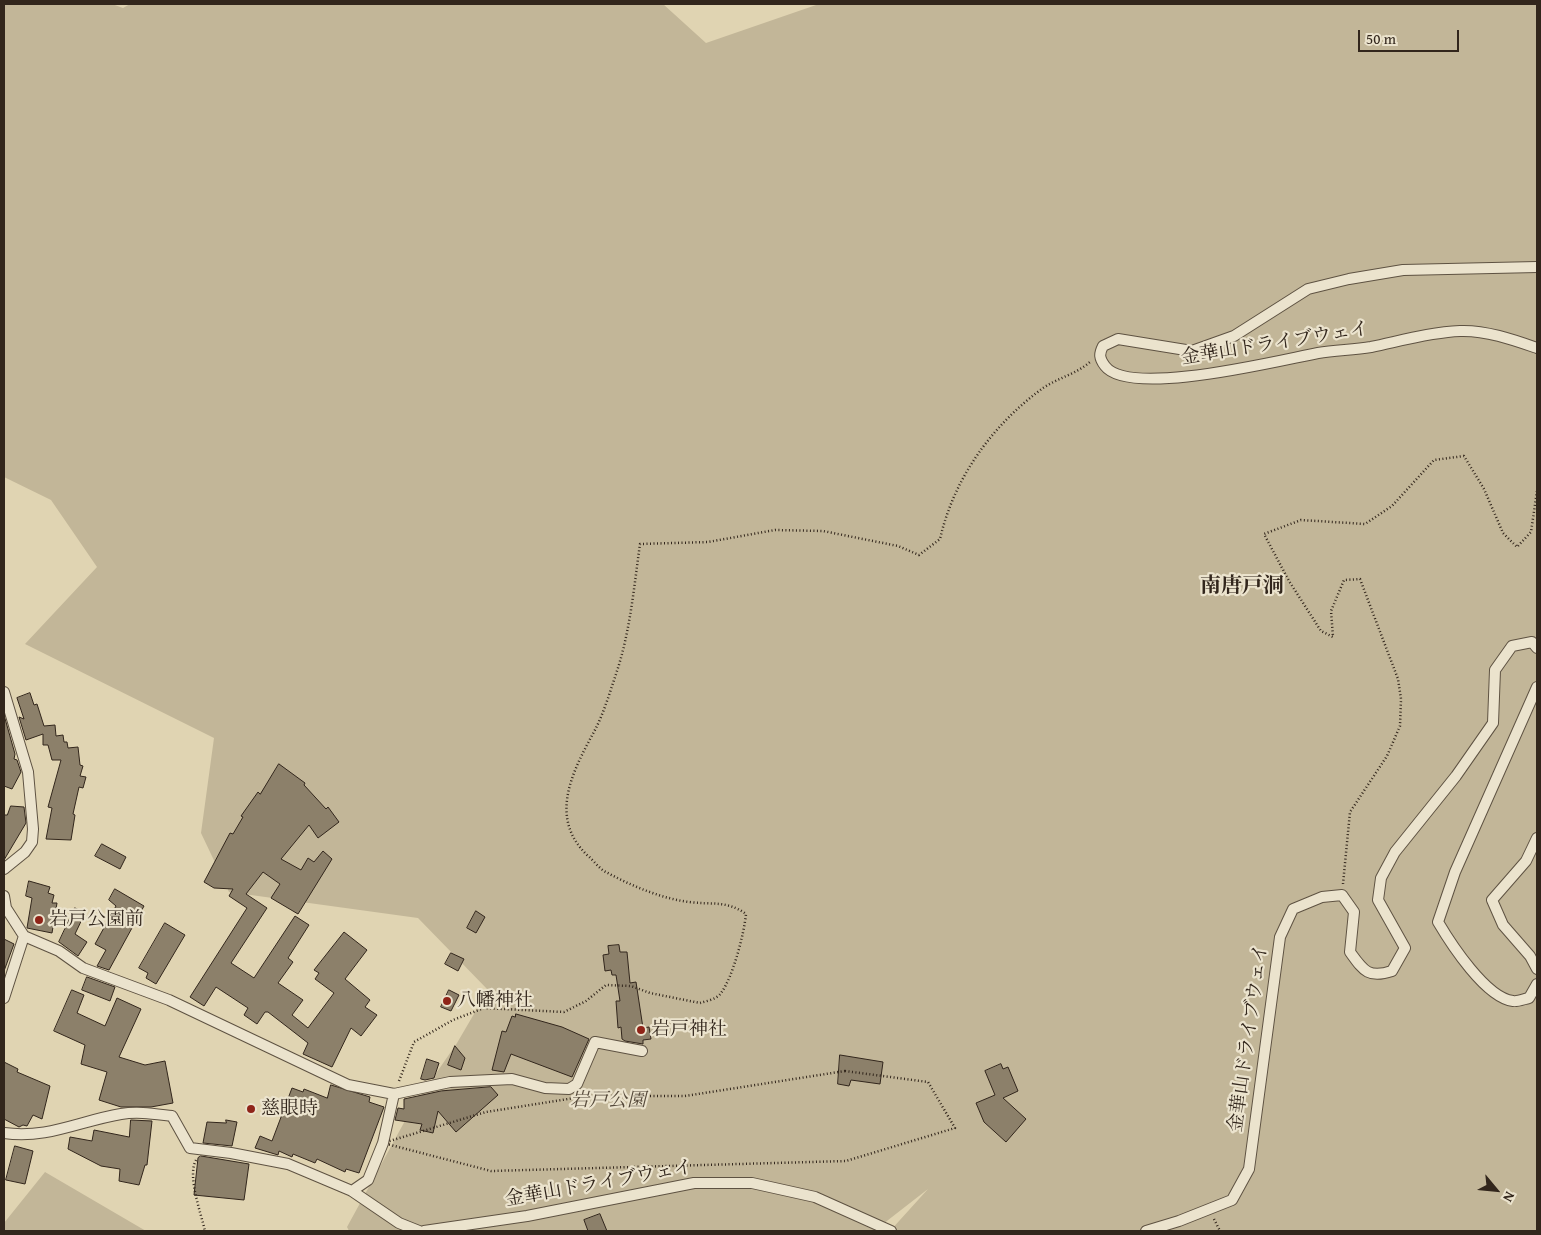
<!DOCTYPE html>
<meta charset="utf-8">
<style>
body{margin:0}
#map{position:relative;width:1541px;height:1235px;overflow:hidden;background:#e0d4b2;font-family:"Gentium Book Plus",serif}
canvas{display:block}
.frame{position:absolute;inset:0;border:5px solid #32261c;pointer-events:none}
.north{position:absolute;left:1471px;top:1165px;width:50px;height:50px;-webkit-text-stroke:4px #ebe3cd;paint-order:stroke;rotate:118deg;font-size:14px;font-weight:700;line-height:20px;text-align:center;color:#32261c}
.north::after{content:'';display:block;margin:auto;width:18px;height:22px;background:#32261c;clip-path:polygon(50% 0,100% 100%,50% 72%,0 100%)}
.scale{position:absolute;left:1358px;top:30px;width:101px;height:22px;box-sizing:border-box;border:2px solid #32261c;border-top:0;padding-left:6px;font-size:15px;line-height:18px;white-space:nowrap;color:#32261c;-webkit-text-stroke:4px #ebe3cd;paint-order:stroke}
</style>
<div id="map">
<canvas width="1541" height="1235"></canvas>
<div class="frame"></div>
<div class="north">N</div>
<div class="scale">50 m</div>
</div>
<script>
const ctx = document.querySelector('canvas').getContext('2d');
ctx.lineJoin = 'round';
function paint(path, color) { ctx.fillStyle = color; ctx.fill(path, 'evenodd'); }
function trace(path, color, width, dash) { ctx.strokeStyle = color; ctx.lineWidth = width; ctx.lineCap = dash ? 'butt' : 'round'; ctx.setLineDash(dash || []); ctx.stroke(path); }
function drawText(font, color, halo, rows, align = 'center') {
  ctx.font = font + ' "Gentium Book Plus","Noto Serif JP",serif'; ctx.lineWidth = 4.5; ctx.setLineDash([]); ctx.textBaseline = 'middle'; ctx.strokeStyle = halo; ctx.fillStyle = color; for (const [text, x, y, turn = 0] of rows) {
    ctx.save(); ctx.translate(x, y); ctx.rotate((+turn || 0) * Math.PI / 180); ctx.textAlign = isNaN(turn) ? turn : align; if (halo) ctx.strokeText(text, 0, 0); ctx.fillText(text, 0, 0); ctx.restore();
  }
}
const green = new Path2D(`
 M4,4H112L123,8L130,4H663L706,43L819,4H1537V1231H890L928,1189L874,1231H349L347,1227L412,1108L457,1043L488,990L418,918L229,892L201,833L214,738L25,644L97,567L51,500L4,477Z
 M45,1172L146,1231H4V1223Z`);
const building = new Path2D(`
 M30,693L34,705L37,704L44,726L55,725L56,736L63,735L64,742H67L68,748L78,747L80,765L83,766L80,776L86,777L83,788L79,787L73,814L75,815L71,840L46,839L52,808L48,807L61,760H52L48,745H43V734L26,740L19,717L24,719L17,698Z
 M4,715L15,754L14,759L17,760L21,772L12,789L4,786Z
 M279,764L305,783L304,785L326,809L328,807L339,822L318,838L309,825L281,859L301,870L308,858L314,862L323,851L332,859L298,914L271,898L280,884L263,872L246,894L267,908L231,963L254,978L295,916L309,925L288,958L293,962L278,983L303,1000L292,1015L308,1028L334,993L315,979L319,973L314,970L344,932L367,950L345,979L370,1000L365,1007L377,1015L361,1036L351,1028L332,1067L303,1054L308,1043L268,1012H265L257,1024L244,1015L248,1008L216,987L204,1006L190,997L247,908L229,896L233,889L214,888L204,882L230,833L233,834L243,817L241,816L258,792L260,794Z
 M11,806L24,807L26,823L4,860V815H7Z
 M102,844L126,857L120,869L95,856Z
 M29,881L50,887L48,893L54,895L52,903H57L52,933L27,928L32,898L26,896Z
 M115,889L144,906L109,970L97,966L106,950L95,944L116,906L109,900Z
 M75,908L85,913L75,934L87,942L78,956L59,942Z
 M476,911L485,917L476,933L467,928Z
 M165,923L185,935L156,984L146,978L148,973L139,968Z
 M4,939L14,944L4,971Z
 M619,945L620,952H627L630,983L636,982L643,1028L649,1027L651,1039L643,1040V1044L625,1041L622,1039L621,1027L618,1028L616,1001H620L616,975H612L611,970L605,971L603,955L609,954L608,946Z
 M451,953L464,959L458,971L445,964Z
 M87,977L115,987L110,1001L82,990Z
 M72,990L84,995L77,1013L105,1026L117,998L141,1009L119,1057L145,1065L165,1061L173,1103L151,1107H121L99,1100L107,1072L81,1064L85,1045L54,1031Z
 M449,990L459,995L451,1011L441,1007Z
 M516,1014L562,1027L589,1039L572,1077L511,1054L504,1072L492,1070L502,1031L506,1032L512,1016L515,1017Z
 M455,1046L465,1058L461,1070L448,1065Z
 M840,1055L883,1062L880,1084L851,1080L849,1086L838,1084Z
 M427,1059L439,1063L434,1078L425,1080L421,1079Z
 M4,1062L18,1069L17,1072L50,1086L42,1119L33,1115L27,1126L23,1125L19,1127L4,1119Z
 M1001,1064L1003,1069L1008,1067L1018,1091L1003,1098L1026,1119L1006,1142L984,1122L976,1103L995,1095L985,1071Z
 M331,1085L370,1097L369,1102L384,1107L359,1173L346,1169L345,1172L317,1159L315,1163L293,1154L292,1157L279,1151L278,1155L255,1148L260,1136L272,1141L292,1088L303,1092L304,1089L327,1098Z
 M491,1087L498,1095L456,1132L438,1111L433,1133L420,1130L422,1124L395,1120L398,1108L404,1109V1099L441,1091Z
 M131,1120L152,1121L147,1165H145L139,1185L119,1181L120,1169L101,1166L68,1149L70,1137L92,1141L94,1130L129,1137Z
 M226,1120L237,1122L232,1146L203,1143L207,1122L226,1123Z
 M15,1146L33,1151L25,1184L6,1180Z
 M201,1156L249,1164L244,1200L194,1195L198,1158Z
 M600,1214L607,1231H588L584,1220Z`);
const path = new Path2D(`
 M1343,884L1350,812L1387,756L1400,726L1401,699L1398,679L1360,579L1344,580L1331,611L1333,637L1321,631L1289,581L1264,534L1301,520L1365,524L1392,506L1434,460L1464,456L1484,489L1503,533L1517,547L1531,532L1537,491
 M845,1071L928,1082L955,1128L846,1161L491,1171L383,1143L486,1112L587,1096H685Z
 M399,1081L414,1042L453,1020L484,1008L564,1012L586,1001L606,985L631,986L650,993L700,1003C707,1001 717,999 721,993C733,977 744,934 746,914C727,900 711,905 689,902C659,898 630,885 604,871C598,867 593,860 587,855C547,816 574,769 596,728C604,712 610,692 616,674C630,633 634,587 640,544L708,542L775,530L823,531L898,546L919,555L940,539C954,478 992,425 1043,388C1058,378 1076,374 1090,362
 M196,1160C187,1176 201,1213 205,1231
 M1214,1219L1220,1231`);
const minor = new Path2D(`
 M1537,267L1403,270L1349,279L1308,289L1234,336L1192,351L1118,339L1103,346C1099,354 1099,358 1105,366C1129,398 1280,360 1318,353C1336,350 1353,350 1371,347C1400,341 1431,332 1460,331C1486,330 1514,340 1537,348
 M1537,687L1455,872L1438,922C1451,944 1486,998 1513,1001C1517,1002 1524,999 1529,998L1537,984
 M4,692L28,772L33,829L32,842L25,852L4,869
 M1537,838L1526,861L1492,900L1503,925L1530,956L1537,969
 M4,896L6,908L24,936L59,951L83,968L169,1000L348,1085L394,1094L450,1082L512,1079L545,1088L569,1089L577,1084L595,1042L642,1051
 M4,998L24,936
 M4,1133C48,1139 79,1121 121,1114C138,1111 155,1114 172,1116L190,1148L231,1153L288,1164L352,1191L399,1223L419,1231
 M352,1191L368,1180L383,1143L394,1094
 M424,1231L527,1216L694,1183H752L815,1197L891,1231
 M1146,1231L1179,1221L1232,1200L1249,1169L1280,937L1293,909L1322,897L1342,895L1354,912L1350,952C1363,970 1368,979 1392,971L1405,948L1378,900L1381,878L1395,852L1456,776L1493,723L1495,670L1512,646L1532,642L1537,648`);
const markers = [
 [39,920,5,"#8f2418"],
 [447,1001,5,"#8f2418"],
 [641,1030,5,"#8f2418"],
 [251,1109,5,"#8f2418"]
];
const streetNames = [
 ["金華山ドライブウェイ",1275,344,-9],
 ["金華山ドライブウェイ",1249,1038,-82],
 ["金華山ドライブウェイ",599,1184,-10]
];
const poiNames = [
 ["岩戸公園前",49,920],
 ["八幡神社",457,1001],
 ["岩戸神社",651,1030],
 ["慈眼時",261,1109]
];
const parkNames = [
 ["岩戸公園",608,1101]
];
const quarterNames = [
 ["南唐戸洞",1242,587]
];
paint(green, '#c2b698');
paint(building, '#8c806a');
trace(building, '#32261c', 1);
trace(minor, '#5e5242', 12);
trace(path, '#32261c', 2.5, [1, 2.5]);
trace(minor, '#ebe3cd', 10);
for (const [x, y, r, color] of markers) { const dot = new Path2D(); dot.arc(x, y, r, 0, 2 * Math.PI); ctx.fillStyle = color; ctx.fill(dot); trace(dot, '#ebe3cd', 2); }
drawText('19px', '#32261c', '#ebe3cd', streetNames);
drawText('19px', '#32261c', '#ebe3cd', poiNames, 'left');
drawText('italic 19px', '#564a3b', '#ebe3cd', parkNames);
drawText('bold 21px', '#32261c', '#ebe3cd', quarterNames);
</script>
